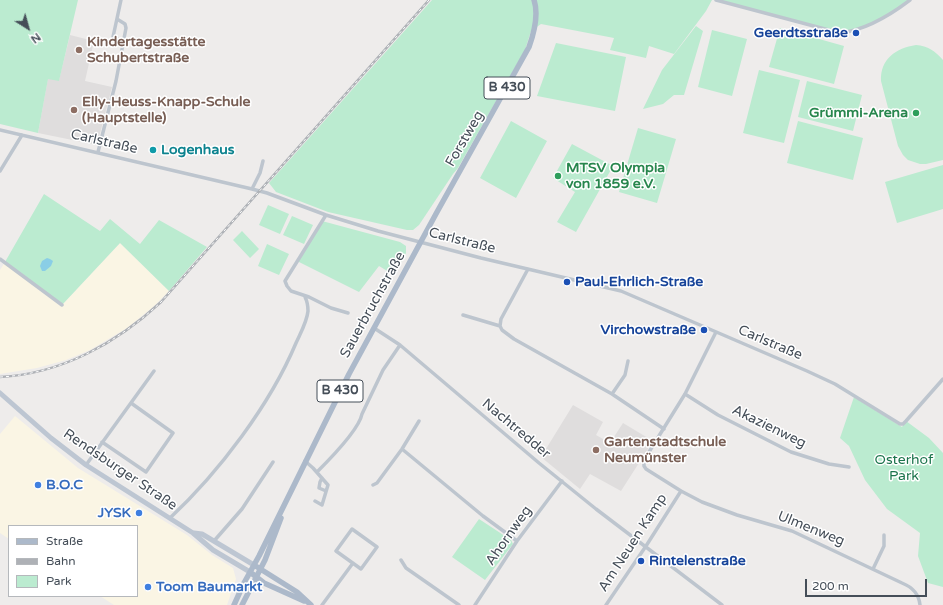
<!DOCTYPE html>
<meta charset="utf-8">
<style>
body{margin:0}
#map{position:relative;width:943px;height:605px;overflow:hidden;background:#eeeceb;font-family:"Varela Round",sans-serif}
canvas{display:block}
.legend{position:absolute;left:8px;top:525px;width:130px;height:72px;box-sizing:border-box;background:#fff;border:1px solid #b5b8bc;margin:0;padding:5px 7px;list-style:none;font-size:12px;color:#454e58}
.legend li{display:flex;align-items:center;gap:8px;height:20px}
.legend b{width:20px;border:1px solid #b5b8bc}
.north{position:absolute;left:8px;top:8px;width:40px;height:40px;-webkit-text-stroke:3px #fff;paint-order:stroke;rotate:143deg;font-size:11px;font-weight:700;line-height:16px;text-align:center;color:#454e58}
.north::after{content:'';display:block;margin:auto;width:14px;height:18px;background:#454e58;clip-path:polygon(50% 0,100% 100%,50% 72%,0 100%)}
.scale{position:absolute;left:805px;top:579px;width:122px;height:18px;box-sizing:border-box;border:2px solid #454e58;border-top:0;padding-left:5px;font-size:12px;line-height:14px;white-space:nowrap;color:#454e58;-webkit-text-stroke:3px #fff;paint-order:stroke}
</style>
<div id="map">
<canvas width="943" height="605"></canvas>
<ul class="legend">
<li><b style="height:5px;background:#acb9ca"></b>Straße</li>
<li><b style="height:5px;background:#aeb1b6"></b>Bahn</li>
<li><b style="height:11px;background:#bbebd0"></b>Park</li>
</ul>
<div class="north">N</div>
<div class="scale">200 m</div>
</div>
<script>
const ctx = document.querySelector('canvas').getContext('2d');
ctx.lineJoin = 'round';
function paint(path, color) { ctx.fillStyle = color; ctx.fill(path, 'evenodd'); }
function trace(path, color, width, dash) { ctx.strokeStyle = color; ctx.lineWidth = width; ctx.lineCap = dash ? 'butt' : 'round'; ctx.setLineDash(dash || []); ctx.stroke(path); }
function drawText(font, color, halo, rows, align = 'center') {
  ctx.font = font + ' "Varela Round",sans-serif'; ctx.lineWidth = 3; ctx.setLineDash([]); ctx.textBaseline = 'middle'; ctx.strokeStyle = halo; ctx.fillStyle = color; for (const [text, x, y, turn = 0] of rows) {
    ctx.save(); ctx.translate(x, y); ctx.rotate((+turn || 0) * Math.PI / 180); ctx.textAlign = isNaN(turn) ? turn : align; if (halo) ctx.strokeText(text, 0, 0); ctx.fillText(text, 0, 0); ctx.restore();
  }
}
const commercial = new Path2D(`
 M120,243L169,291L153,307L127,328L90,350L66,360L37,368L0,374V270L5,262L62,305Z
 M15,416L78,468L187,535L212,555L233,568L236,579L227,605H114L100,596H137V526H9V539L0,533V434Z`);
const education = new Path2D(`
 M70,35L94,41L85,81L112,87L97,145L38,133L48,78L59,80Z
 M573,405L603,422L596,435L610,443L623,423L653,441L621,491L590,474L580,489L541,457Z`);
const green = new Path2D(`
 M0,0H78L59,81L48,79L38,133L0,124Z
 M432,0H712L706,11L674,54L649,46L646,58L610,50L614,38L541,24L531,31L525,50L458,168L453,174L419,225L413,230H407L328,212L276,192L269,183Z
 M716,0H910L874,23L840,33Z
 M696,26L703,31L684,95H674L663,104L643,109L662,70Z
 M780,28L844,46L834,84L769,67Z
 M712,30L747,39L732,96L698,87Z
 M556,43L626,57L615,111L537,96Z
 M916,45C928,46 935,51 943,60V160L926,164H920L908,160L903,155L898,146L881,81C880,59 896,48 916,45Z
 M759,70L800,80L784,143L743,133Z
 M807,81L862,95L853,131L798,117Z
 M511,121L547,141L516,198L480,178Z
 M798,121L863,138L853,180L787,163Z
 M638,128L676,139L657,203L619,192Z
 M572,144L613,166L576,232L557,222L575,192L553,178Z
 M943,165V209L897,223L885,182Z
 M44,194L100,231L110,219L140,244L159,220L207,247L169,291L120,243L62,305L5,262Z
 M268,205L289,214L280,234L259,225Z
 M292,216L313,225L304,244L283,235Z
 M322,221L400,242L406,246V253L394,275L379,266L359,292L297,261Z
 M242,231L259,249L250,258L233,240Z
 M267,244L289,254L279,275L258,266Z
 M854,397L902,427L906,421L929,438L943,453V587L928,583L918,556L920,533L887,509L865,480L849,446L840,438Z
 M479,519L511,540L513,544L485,580L452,557Z`);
const water = new Path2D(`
 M47,258L50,259L53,261L51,266L45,271H42L40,266L42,261Z`);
const street = new Path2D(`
 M121,0L113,37L124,42
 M716,0L840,33C866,30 889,16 910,0
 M0,130L252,189L267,193L326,215L378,231L481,258L621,291L807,371L835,384L900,424H903L906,421L943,379
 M98,152L116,81L126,28L125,24L117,19
 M0,171L22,135
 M252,189L260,173L263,161
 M326,215L285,281L287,286L291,291L309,297L331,308L348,313
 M0,259L62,305
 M528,269L501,319L500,326L502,330L514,339L612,394L664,429
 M463,315L500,326
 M374,328L400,345L539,463L596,509L722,605
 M716,332L685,394L644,460V466L646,469L681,491L702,502L737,515L792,531L902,583C912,587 919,594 920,605
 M612,394L625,375L628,361
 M685,394L718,415L791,452L829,464L849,467
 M102,442L146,472L173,433L131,403
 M402,449L483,516L517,541
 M305,461L313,468L328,485L322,505L315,501
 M86,465L154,371
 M317,472C329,460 359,430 362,414L383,370L400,345
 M322,478L320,482L319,488L326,491
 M373,485L377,483L402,449L419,421
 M170,518C219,472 270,405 296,343C300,334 307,322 308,311C308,306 307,301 305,297
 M352,529L377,547L361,569L336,551Z
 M214,541L242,509L273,462
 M401,560L406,568L459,605
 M873,569L884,546V535
 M322,605L353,563
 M475,605L517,541L562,481
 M606,605L646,546L681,491`);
const secondary = new Path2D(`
 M0,393L51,438L86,465L193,533L213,550L250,572
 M194,533L202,534L254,565`);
const primary = new Path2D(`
 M254,565L297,592L311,605
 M250,572L264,583L304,601
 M234,605L244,583L259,556L349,374L437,212L529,47C534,33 539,15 534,0
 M242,605L265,560L281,518`);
const rail = new Path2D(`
 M0,377C61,374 117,343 161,302L429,0`);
const markers = [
 [856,33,4,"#1a4fb4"],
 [79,50,4,"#8d6e63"],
 [74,110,4,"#8d6e63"],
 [916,113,4,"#2e9e5b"],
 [153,150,4,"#0f9aa8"],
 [558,176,4,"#2e9e5b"],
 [567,282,4,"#1a4fb4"],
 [704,330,4,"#1a4fb4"],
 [596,450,4,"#8d6e63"],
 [38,485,4,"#3f7fe0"],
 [139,513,4,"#3f7fe0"],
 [641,561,4,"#1a4fb4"],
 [148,587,4,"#3f7fe0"]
];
const shields = [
 [507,88,46],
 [340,391,46]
];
const shieldNames = [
 ["B 430",507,88],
 ["B 430",340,391]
];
const transitNames = [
 ["Geerdtsstraße",848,33],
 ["Paul-Ehrlich-Straße",575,282,"left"],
 ["Virchowstraße",696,330],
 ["Rintelenstraße",649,561,"left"]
];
const educationNames = [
 ["Kindertagesstätte",87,42],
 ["Schubertstraße",87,58],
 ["Elly-Heuss-Knapp-Schule",82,102],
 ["(Hauptstelle)",82,118],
 ["Gartenstadtschule",604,442],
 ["Neumünster",604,458]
];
const leisureNames = [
 ["Grümmi-Arena",908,113],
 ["MTSV Olympia",566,168,"left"],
 ["von 1859 e.V.",566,184,"left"]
];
const streetNames = [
 ["Forstweg",465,139,-60],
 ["Carlstraße",104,142,13],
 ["Carlstraße",462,241,14],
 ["Sauerbruchstraße",373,305,-61],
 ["Carlstraße",770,343,23],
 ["Akazienweg",769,427,26],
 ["Nachtredder",516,429,40],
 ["Rendsburger Straße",120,470,34],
 ["Ulmenweg",811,529,22],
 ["Ahornweg",509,536,-55],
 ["Am Neuen Kamp",633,543,-57]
];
const cultureNames = [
 ["Logenhaus",161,150]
];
const parkNames = [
 ["Osterhof",904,460],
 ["Park",904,476]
];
const shopNames = [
 ["B.O.C",46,485],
 ["JYSK",131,513,"right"],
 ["Toom Baumarkt",156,587]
];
paint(commercial, '#faf5e4');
paint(education, '#dfdddd');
paint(green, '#bbebd0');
paint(water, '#8acee6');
trace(street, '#bdc5ce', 3.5);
trace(secondary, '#bdc6d2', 5);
trace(primary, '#acb9ca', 5.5);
trace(rail, '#aeb1b6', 2.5);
trace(rail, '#fff', 1, [3]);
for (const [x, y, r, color] of markers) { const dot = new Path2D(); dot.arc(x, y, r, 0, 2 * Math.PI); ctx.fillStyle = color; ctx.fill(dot); trace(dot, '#fff', 1.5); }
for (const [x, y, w] of shields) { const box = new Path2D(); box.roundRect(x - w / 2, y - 11, w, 22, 3); ctx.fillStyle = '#fff'; ctx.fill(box); trace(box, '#454e58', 1); }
drawText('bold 13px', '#454e58', null, shieldNames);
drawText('bold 14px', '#164399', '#fff', transitNames, 'right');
drawText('bold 14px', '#785e54', '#fff', educationNames, 'left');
drawText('bold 14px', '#27864d', '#fff', leisureNames, 'right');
drawText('14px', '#454e58', '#fff', streetNames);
drawText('bold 14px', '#0d838f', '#fff', cultureNames, 'left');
drawText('14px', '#1b744c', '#fff', parkNames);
drawText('bold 14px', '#366cbe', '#fff', shopNames, 'left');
</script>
